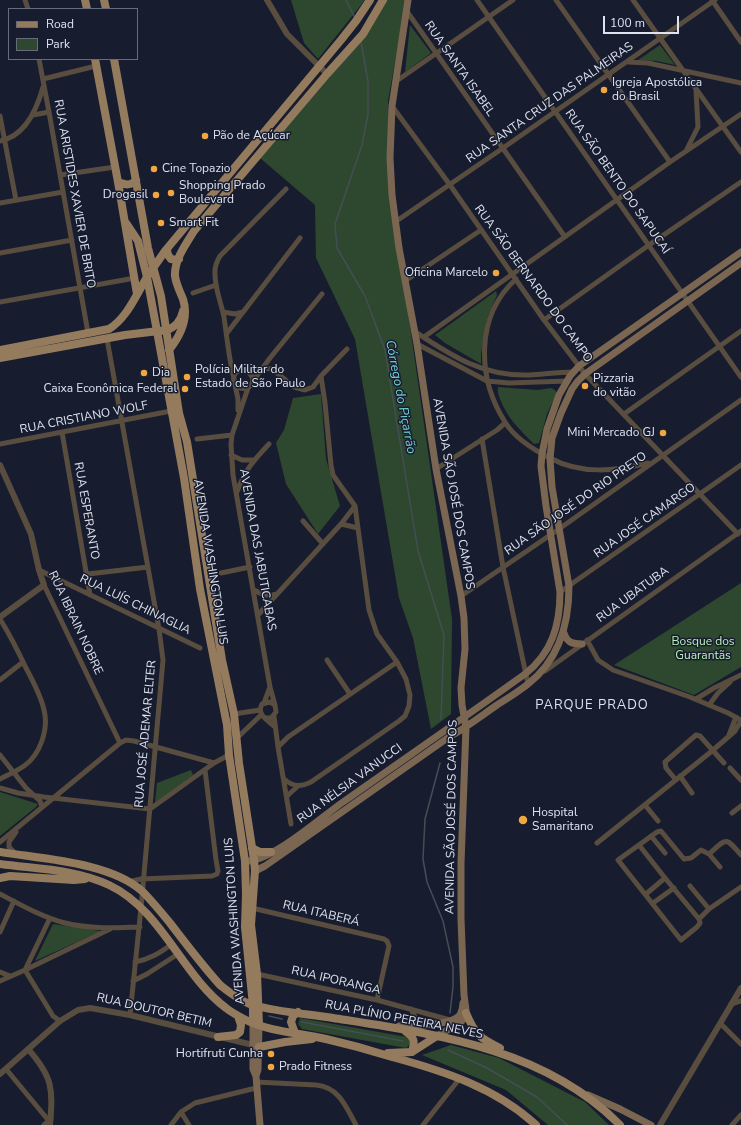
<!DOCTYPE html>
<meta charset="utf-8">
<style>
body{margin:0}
#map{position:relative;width:741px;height:1125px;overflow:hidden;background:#171d2f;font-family:"Nunito Sans",sans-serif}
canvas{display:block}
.legend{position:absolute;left:8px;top:8px;width:130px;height:52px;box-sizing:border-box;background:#171d2f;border:1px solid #676c7c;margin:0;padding:5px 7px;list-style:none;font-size:12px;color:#dee3f0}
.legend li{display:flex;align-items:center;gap:8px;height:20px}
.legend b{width:20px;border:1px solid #676c7c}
.scale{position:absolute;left:603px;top:16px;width:76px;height:18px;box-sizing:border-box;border:2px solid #dee3f0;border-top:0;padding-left:5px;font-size:12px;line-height:14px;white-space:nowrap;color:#dee3f0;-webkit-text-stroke:3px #171d2f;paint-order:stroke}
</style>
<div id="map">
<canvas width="741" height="1125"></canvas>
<ul class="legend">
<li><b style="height:5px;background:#957b5e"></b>Road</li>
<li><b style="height:11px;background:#2e472f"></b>Park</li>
</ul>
<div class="scale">100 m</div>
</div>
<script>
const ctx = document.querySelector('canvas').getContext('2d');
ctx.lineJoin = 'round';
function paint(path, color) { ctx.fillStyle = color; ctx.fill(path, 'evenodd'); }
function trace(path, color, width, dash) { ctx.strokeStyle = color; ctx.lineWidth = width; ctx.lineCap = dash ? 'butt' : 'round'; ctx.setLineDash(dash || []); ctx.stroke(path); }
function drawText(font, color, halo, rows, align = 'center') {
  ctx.font = font + ' "Nunito Sans",sans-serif'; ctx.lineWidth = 3; ctx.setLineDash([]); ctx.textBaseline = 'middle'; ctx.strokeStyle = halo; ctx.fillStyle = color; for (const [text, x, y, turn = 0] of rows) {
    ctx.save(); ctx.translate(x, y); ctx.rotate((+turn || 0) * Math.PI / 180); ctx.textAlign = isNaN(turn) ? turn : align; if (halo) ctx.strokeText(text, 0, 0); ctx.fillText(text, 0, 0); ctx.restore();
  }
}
const green = new Path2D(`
 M291,0H365L318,59L304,43Z
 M385,0H406L388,101L391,194L452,619L451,714L431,729L413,638L399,598L355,339L316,258L315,205L260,158Z
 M410,25L431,53L405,72Z
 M660,45L675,65L657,61L638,60Z
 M496,291L497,295L487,319L481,354V364L445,343L435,335Z
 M498,387L538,390L551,388L555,390L557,393L547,414L539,443L534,444C520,430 507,418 500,399C499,395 497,392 498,387Z
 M321,394L326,459L340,506L318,534L286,484L276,443L284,430L293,398Z
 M741,583V667L694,695L614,665Z
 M191,770L193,775L155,803L157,783Z
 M0,792L38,804L36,807L0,836Z
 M53,924L101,931L35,961Z
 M300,1018L407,1037L412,1043L406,1048L302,1029L298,1024Z
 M451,1045L499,1058L585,1102L609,1125H548L506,1090L422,1055Z`);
const stream = new Path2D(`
 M346,0L355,18
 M361,42L368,81V114L362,145L335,224L337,248L365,296L385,350L418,551L444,635L441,719
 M440,763L425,819L423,859L427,882L443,921L453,967V987L450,1013
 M269,1016L282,1019
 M302,1022L403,1041
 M448,1050L487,1068L537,1097L567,1125`);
const minor = new Path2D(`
 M25,0L28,9
 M477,0L741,377
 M556,0L670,162
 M633,0L741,152
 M712,0L741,42
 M406,10L565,237
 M39,59L49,112L88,333
 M628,62L648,63L741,83
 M43,79L96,66
 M395,82L513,0
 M392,106L450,185L544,320L585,374L738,534
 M33,115L49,112
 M0,116L16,200
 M0,141C26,136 37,109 43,87
 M686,151L698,127L696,90
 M60,175L115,167
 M0,203L63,192
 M395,222L503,148L715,0
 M0,253L72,240
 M516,279C475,316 477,378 505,422C514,437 534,450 550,458C581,475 615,471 648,463
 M405,281L481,230
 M193,293L216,285
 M0,302L135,278
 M223,312L235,314L243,312
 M544,320L649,245L741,182
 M414,331C452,356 483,377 530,375C545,374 559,372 574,372
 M227,333L300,238
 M424,337L670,162L741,114
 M107,339L159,629L163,660L141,908L130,1015
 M417,344L487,381L509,383L567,381
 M262,368L272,369L294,387L305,390L313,387L321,376L347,349
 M248,371L253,378L252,384L248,388C233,392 228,373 241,370C246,369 255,371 261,371
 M234,379C229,359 227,338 224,317C221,302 214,287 215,271C215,265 217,261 220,256L286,189
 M253,381L270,358L322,294
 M235,385L238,399V410
 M248,388L232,435L231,444L233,475L270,687L275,705
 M624,414L741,331
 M62,432L90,595
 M197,439L232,435
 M482,439L503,567L528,684
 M0,444L171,411
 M231,455L242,460H254
 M436,469L497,430L505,423
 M237,492C244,471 254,460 269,444
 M303,521L323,544
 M341,524L358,528
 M39,570L200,648
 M221,573L250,567
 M88,574L148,567
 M44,585L120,743
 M254,590C263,595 267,597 277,594
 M560,592L741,465
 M461,596L559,529L741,400
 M258,615L341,524L355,506
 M0,619C10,635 18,651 26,668C33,681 41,696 44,710C49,729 40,755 24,766C17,771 8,775 0,779
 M587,640L598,660L613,670L690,697L728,713L741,720
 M327,660L350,694
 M545,671L741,531
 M0,680L23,662
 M696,699L714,688L741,675
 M264,703L270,687
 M709,705L718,693L730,682
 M234,714L260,710
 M274,716L278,747L291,824
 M266,718H271L276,712L275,705L270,702L262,704C256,715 268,720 275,727
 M729,735L736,717
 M237,738L261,715
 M278,747L288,737L397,662
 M0,755L26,788L40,801L42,807
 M730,768L741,780
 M680,776L692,793
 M284,779C293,787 301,787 311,782L399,721L405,716L409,706L410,695L406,679L397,662L377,634L369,610L355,506L333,475L331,465L325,403L321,376
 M676,780L666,768L665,762L696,735L700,736L724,763
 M0,788L18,793L44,797L150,809
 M287,796L298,786
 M645,805L658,821
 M150,809L214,763L229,755
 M732,813L741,806
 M651,836L665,853
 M0,842L120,743L126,740L134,741L214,763
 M597,843L712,751L735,731L741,721
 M639,845L665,878L646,894
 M15,853L9,847V842L16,832
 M709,854L720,867
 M741,855C725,836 727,838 709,854L701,850L691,858L684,859L661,831L657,832L618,860L681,940L697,927L700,923L699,919L709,909L741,887
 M665,878L699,919
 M128,882L141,879L212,876L217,874L218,871L216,860L205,770
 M690,886L709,909
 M0,894C21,905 42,917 65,923C89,929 115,928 140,927
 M653,903L674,888
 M252,908L384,939L387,941L389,946L377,1000
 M50,918L25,970L53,1016L60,1021
 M0,932L14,901
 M135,962C150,959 160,953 172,944
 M0,972L10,976
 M257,974L377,1000L450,1020
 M0,981L25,970L110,929
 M133,981L147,974L178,954
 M731,1004L741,1001
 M411,1009L415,1017L412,1026
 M720,1023L741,1044
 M6,1069L49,1121
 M256,1082L316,1085C339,1087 346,1107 356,1125
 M181,1112L189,1125
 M44,1125L51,1119
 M171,1125L181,1112L195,1103L256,1088
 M423,1125L460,1078
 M732,1125L741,1115`);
const tertiary = new Path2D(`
 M267,0L287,34L327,74
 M0,465L31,534L39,570L44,585L0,617
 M28,1049C53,1077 53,1089 50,1125
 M0,1074L60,1021L78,1010L90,1008L130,1015L253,1045
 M660,1125L741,988`);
const secondary = new Path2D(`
 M408,0L392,106L390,158L392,195L399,248L417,344L436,469L461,596L464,618L465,649L461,688L462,705L466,727L461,863V919L464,995L466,1010L465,1017L461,1022L437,1036
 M564,633C567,643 573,644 582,644
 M249,861C277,857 319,819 343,802C404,759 465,717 525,674C552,653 560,625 560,592L546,506L541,466L542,454L547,429L559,395L570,376L579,366L741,252
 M255,871L265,866L449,737C466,728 481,716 497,705C508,698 518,692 528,684C559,660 569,624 569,586L552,487L550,459L552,438L561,413L572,389L577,382L585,374L741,263
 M253,1023V1069L256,1076L260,1125
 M399,1026C412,1026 451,1026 460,1015C462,1011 463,1007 463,1003
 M256,1076L258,1070L259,1025
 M588,1095L620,1109L651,1125`);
const primary = new Path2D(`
 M85,0L87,9
 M104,0L106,9
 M95,59L118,182L137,294
 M114,59L148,248L161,296L179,413L187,442L222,660L234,714L239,763L254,860L255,871L251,925L257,974L259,1025
 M118,182C126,185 131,186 136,180
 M126,223L138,241L147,277L184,478L200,589L227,725L229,755L245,861L246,894L245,927L253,1005V1023
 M167,250L168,255L171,259L177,260L179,259
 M0,350L109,329C127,318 136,295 147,277C153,268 159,260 165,251L341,40L356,21L370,0
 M169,350C181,335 189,318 183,299C180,292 176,284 175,276C174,260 186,244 194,231L327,74L363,34L383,0
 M0,358L125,335L167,330C176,327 181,320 183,311
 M252,848L260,852H271
 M0,852C42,859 109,862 142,891C152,901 161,912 170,923C186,944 202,965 220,985C229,992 241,1002 253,1005C277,1012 308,1014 333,1018C435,1034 544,1048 620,1125
 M0,864C36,869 75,869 109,885C162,910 181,974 226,1008C232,1013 240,1017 248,1021C271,1032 301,1033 326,1039C348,1044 370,1050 392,1057C444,1071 496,1088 536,1125
 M0,878L10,876L74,880L85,879
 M466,1013C475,1034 479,1038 500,1048
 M405,1031C415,1038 415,1041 412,1052
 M295,1033L291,1022L293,1016L298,1012
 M218,1037L236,1035L240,1032L241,1025L238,1016
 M259,1047L285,1042L312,1039
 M388,1053L412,1052L437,1036`);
const markers = [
 [604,90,4,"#f2a541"],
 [205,136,4,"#f2a541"],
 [154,169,4,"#f2a541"],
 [171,193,4,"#f2a541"],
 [156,195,4,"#f2a541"],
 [161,223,4,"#f2a541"],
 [496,273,4,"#f2a541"],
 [144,373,4,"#f2a541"],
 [187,377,4,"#f2a541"],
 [585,386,4,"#f2a541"],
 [185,389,4,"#f2a541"],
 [663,433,4,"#f2a541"],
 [523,820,5,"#f2a541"],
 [271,1054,4,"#f2a541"],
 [271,1067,4,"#f2a541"]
];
const streetNames = [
 ["RUA SANTA ISABEL",459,69,55],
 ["RUA SANTA CRUZ DAS PALMEIRAS",550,103,-35],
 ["RUA SÃO BENTO DO SAPUCAÍ",617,182,55],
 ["RUA ARISTIDES XAVIER DE BRITO",74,194,80],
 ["RUA SÃO BERNARDO DO CAMPO",533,284,54],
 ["RUA CRISTIANO WOLF",84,418,-11],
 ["AVENIDA SÃO JOSÉ DOS CAMPOS",453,494,80],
 ["RUA SÃO JOSÉ DO RIO PRETO",576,504,-35],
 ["RUA ESPERANTO",86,511,80],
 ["RUA JOSÉ CAMARGO",645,521,-35],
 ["AVENIDA DAS JABUTICABAS",257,550,80],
 ["AVENIDA WASHINGTON LUIS",210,562,81],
 ["RUA UBATUBA",633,595,-36],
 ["RUA LUÍS CHINAGLIA",135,605,26],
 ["RUA IBRAIN NOBRE",75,623,65],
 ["RUA JOSÉ ADEMAR ELTER",146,734,-85],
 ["RUA NÉLSIA VANUCCI",350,784,-36],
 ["AVENIDA SÃO JOSÉ DOS CAMPOS",452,817,-89],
 ["RUA ITABERÁ",321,914,13],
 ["AVENIDA WASHINGTON LUIS",235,921,-94],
 ["RUA IPORANGA",336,981,13],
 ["RUA DOUTOR BETIM",154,1011,13],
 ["RUA PLÍNIO PEREIRA NEVES",404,1020,11]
];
const poiNames = [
 ["Igreja Apostólica",612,83],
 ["do Brasil",612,97],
 ["Pão de Açúcar",213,136],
 ["Cine Topazio",162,169],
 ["Shopping Prado",179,186],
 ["Boulevard",179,200],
 ["Drogasil",148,195,"right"],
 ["Smart Fit",169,223],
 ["Oficina Marcelo",488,273,"right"],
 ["Polícia Militar do",195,370],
 ["Estado de São Paulo",195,384],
 ["Dia",152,373],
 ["Pizzaria",593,379],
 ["do vitão",593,393],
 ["Caixa Econômica Federal",177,389,"right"],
 ["Mini Mercado GJ",655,433,"right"],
 ["Hospital",532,813],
 ["Samaritano",532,827],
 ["Hortifruti Cunha",263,1054,"right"],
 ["Prado Fitness",279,1067]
];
const parkNames = [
 ["Bosque dos",703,642],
 ["Guarantãs",703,656]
];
const waterNames = [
 ["Córrego do Piçarrão",400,397,79]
];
const neighbourhoodNames = [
 ["PARQUE PRADO",592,706]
];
paint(green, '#2e472f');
trace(stream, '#434f54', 1.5);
trace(minor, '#594d3f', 5);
trace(tertiary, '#594d3f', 6);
trace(secondary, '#7b6751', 7);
trace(primary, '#957b5e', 8);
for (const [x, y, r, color] of markers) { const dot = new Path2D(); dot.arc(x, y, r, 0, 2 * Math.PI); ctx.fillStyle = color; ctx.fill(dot); trace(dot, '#171d2f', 1.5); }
drawText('12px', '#dee3f0', '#171d2f', streetNames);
drawText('12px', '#dee3f0', '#171d2f', poiNames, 'left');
drawText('12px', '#baf0ba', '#171d2f', parkNames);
drawText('italic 13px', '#73d4d8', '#171d2f', waterNames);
ctx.letterSpacing = '1px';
drawText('13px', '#dee3f0', '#171d2f', neighbourhoodNames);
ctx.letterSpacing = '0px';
</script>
